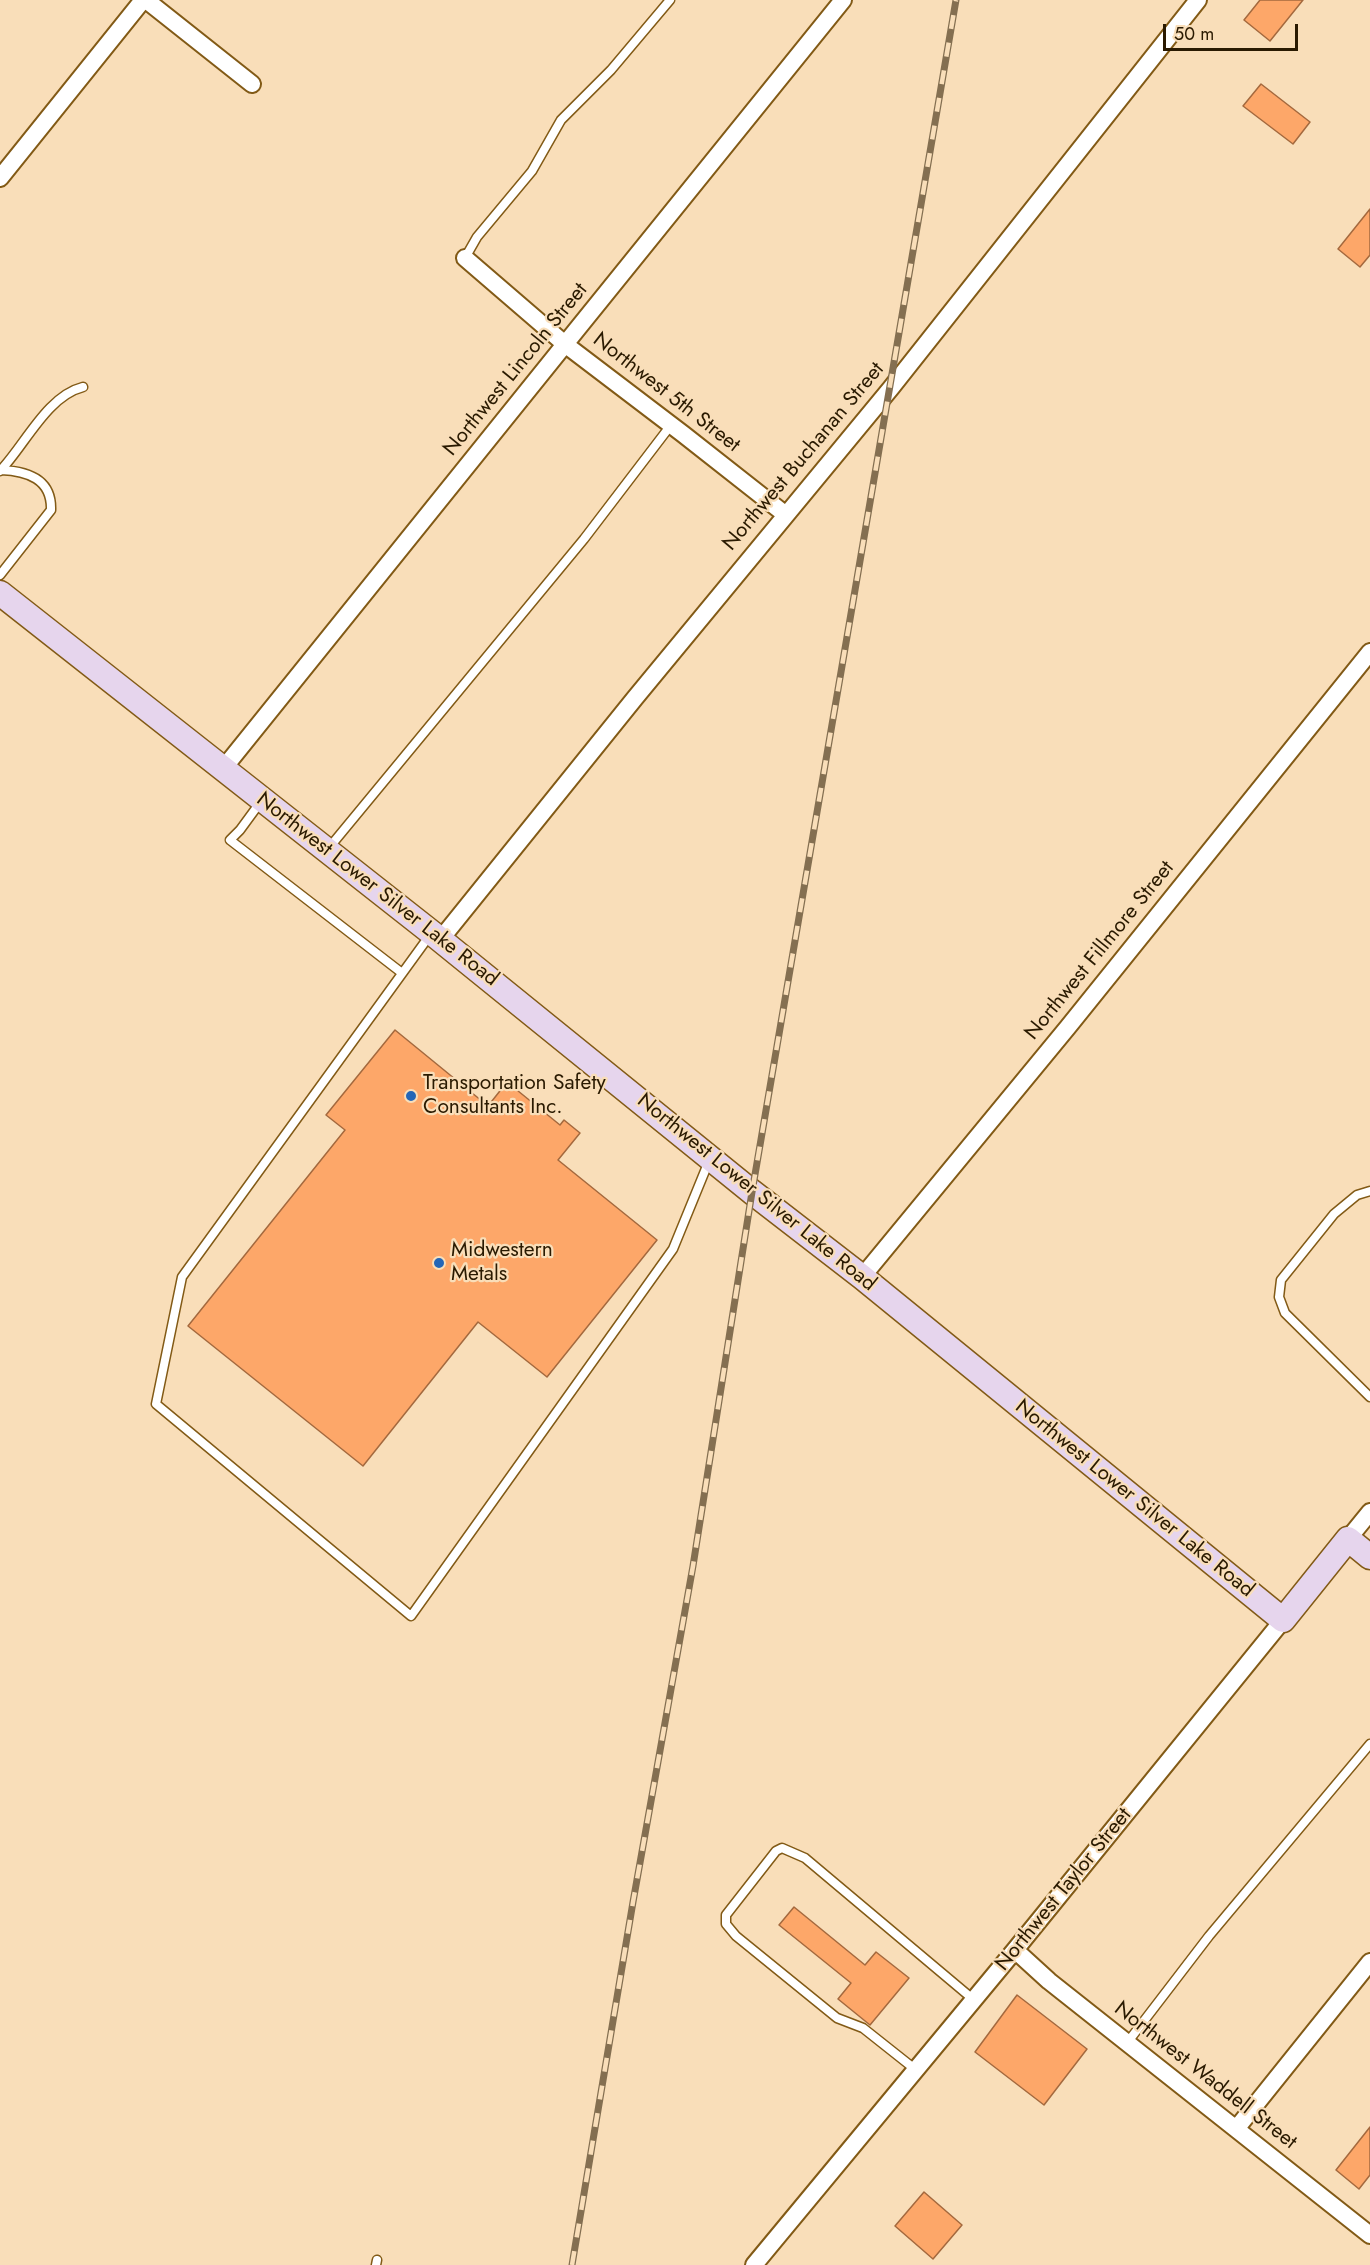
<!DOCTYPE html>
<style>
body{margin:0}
#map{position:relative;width:1370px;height:2265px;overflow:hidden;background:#f9deb9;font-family:Jost,sans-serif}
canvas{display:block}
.scale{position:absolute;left:1163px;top:24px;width:135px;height:27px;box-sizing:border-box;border:3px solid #2a1a01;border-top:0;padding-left:8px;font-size:18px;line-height:21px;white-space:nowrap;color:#2a1a01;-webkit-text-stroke:4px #f9deb9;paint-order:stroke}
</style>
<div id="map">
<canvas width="1370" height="2265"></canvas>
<div class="scale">50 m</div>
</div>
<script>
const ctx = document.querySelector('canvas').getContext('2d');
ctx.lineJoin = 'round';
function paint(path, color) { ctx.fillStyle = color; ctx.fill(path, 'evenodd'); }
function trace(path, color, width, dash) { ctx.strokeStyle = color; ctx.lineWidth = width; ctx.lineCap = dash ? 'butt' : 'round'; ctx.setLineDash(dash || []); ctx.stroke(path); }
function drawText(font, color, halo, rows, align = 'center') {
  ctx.font = font + ' Jost,sans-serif'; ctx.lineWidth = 4.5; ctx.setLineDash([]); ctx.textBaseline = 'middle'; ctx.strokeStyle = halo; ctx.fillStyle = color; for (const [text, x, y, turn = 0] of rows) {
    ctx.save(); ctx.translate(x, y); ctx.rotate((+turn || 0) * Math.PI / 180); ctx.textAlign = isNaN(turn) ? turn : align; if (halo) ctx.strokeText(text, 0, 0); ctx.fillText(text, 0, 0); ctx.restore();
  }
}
const building = new Path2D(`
 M1260,0H1303L1270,41L1244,20Z
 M1261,84L1310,122L1293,144L1243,106Z
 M1370,209V255L1360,267L1338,249Z
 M395,1030L488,1106L507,1082L560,1125L564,1120L580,1133L558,1160L657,1240L547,1377L478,1322L363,1466L188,1326L345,1130L326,1115Z
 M794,1907L865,1965L876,1952L909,1978L870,2025L838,1999L851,1983L779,1925Z
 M1017,1995L1087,2049L1044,2105L975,2052Z
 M1370,2127V2175L1359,2189L1336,2170Z
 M924,2192L962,2225L933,2259L895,2226Z`);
const lane = new Path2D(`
 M465,258L477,237L532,171L561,120L611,70L670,0
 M0,471C25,445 47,396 83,387
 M0,575L51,510C52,479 27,471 1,470
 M262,800L240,830L230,840L402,973
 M328,849L584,539L671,425
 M430,935L182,1277L156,1404L411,1616L673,1249L709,1161
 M1370,1191L1357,1195L1334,1214L1281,1280L1279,1297L1285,1313L1370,1397
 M1127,2043L1209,1936L1370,1744
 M916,2070L863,2028L837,2018L736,1936L726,1924V1915L776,1851L782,1848L805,1858L974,2000
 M376,2265L377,2260`);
const street = new Path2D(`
 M146,0L252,84
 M0,178L143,0
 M465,258L566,345L683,434L786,515
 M223,769C428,511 637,257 843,0
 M440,940L635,698L891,388L1198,0
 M862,1277L1068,1027L1370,652
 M1348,1539L1370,1512
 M1015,1950L1049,1981L1370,2235
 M1236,2129L1370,1962
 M754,2265L1015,1950L1283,1620`);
const secondary = new Path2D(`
 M0,593L432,933L752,1192L862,1277L1283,1620L1348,1539L1370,1557`);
const rail = new Path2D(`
 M572,2265L633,1902L693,1566L752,1192L956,0`);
const markers = [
 [411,1096,6,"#2366b7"],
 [439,1263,6,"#2366b7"]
];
const streetNames = [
 ["Northwest Lincoln Street",516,370,-51],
 ["Northwest 5th Street",666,393,38],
 ["Northwest Buchanan Street",804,457,-50],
 ["Northwest Lower Silver Lake Road",377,890,38],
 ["Northwest Fillmore Street",1100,951,-51],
 ["Northwest Lower Silver Lake Road",756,1193,39],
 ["Northwest Lower Silver Lake Road",1134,1499,39],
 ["Northwest Taylor Street",1064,1890,-51],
 ["Northwest Waddell Street",1205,2076,38]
];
const poiNames = [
 ["Transportation Safety",423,1084],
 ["Consultants Inc.",423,1108],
 ["Midwestern",451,1251],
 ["Metals",451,1275]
];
paint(building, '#fda769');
trace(building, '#a4693e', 1.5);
trace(lane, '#825a16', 11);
trace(street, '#825a16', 20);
trace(secondary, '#825a16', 27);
trace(lane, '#fff', 8);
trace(street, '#fff', 16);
trace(secondary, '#e6d5ed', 24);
trace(rail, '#846f51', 7);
trace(rail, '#f9deb9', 4.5, [14]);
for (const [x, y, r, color] of markers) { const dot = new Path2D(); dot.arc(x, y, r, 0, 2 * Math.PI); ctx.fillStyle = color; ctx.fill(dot); trace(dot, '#f9deb9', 2); }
drawText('21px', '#2a1a01', '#f9deb9', streetNames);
drawText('21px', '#2a1a01', '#f9deb9', poiNames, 'left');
</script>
